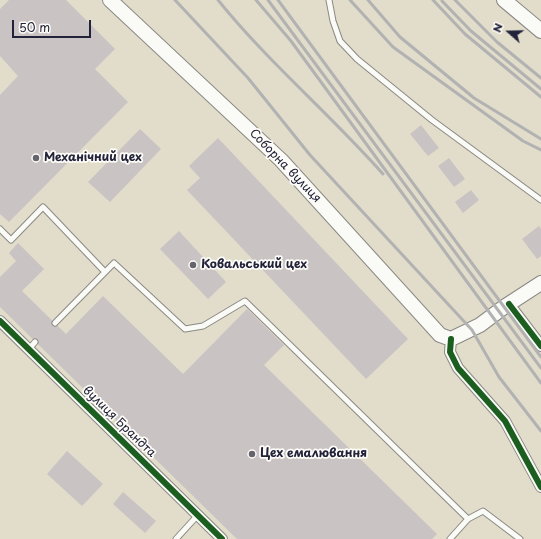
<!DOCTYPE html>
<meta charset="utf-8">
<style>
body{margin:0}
#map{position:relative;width:541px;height:539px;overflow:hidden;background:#e1ddca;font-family:"Playpen Sans",sans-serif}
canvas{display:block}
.north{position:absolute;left:489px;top:12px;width:40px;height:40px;-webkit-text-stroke:3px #fdfcf7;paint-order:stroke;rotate:290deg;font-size:11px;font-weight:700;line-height:16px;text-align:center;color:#22223b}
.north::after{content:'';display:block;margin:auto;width:14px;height:18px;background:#22223b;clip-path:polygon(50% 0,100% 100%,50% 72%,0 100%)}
.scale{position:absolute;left:12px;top:20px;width:79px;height:18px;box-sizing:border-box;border:2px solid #22223b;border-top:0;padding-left:5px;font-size:12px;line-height:14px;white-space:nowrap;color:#22223b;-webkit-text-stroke:3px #fdfcf7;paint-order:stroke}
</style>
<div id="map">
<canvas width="541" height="539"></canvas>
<div class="north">N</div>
<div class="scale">50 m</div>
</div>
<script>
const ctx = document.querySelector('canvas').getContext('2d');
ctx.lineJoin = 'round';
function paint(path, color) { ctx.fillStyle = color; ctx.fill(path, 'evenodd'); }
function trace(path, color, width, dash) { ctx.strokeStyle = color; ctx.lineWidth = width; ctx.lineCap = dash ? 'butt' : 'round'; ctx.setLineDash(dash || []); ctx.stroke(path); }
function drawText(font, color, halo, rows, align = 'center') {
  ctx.font = font + ' "Playpen Sans",sans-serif'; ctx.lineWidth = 3.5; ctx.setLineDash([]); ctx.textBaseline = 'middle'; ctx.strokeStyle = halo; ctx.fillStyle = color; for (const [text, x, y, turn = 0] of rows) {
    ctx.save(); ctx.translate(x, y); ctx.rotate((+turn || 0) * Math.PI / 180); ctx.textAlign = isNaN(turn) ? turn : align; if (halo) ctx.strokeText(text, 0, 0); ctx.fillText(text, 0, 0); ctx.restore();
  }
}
const building = new Path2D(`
 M9,0H66L115,49L95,69L128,102L9,222L0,214V95L18,76L0,56V9Z
 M421,125L439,148L428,156L410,134Z
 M140,129L161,149L110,202L88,182Z
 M218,138L408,339L366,379L187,190L200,178L189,166Z
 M449,158L465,179L454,187L438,166Z
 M471,190L479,200L463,213L455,202Z
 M539,226L541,229V256L537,259L522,239Z
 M179,231L226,282L208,299L160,249Z
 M18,243L44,269L22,291L66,334L103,296L183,374L247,309L284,345L264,365L437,534L432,539H237L0,307V277L16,261L9,253Z
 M67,451L103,484L82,506L47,474Z
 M123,492L156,521L145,533L113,504Z`);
const lane = new Path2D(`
 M329,0L333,21L340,41L357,59L432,120L541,200
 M0,229L11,240L43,207L105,272
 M55,323L114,263L185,329L203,326L245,301L468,519
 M29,349L35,342
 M176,539L198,515
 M450,539L468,519L483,511L520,539`);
const street = new Path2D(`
 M509,304L541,346
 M0,321L222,539
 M451,339L450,352L458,368L505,421L541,487`);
const secondary = new Path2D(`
 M110,0L281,160L440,335L451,339L480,325L504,307L541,283
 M504,0L541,31`);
const rail = new Path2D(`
 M175,0L248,78L310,155L472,330L499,377L541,431
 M218,0C268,62 330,114 383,174
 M256,0L291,41L541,383
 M268,0L541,368
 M278,0L541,357
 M350,0L393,47L523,141L541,150
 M368,0L400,37L474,98L541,139
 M433,0L465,34L541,97
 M455,0L497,42L541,78
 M442,1L471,31L541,89`);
const cycleway = new Path2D(`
 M509,304L541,346
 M0,321L222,539
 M451,339L450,352L458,368L505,421L541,487`);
const markers = [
 [36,158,4,"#65636d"],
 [193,265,4,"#65636d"],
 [252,454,4,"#65636d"]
];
const poiNames = [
 ["Механічний цех",44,158],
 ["Ковальський цех",201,265],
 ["Цех емалювання",260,454]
];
const streetNames = [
 ["Соборна вулиця",285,166,46],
 ["вулиця Брандта",119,422,44]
];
paint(building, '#c9c3c4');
trace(lane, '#8b8984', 7);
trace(street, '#8b8984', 12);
trace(secondary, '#8b8984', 16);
trace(lane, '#fafaf7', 5);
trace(street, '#fafaf7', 10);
trace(secondary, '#fafaf7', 14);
trace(rail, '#b2b2b2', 3);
trace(cycleway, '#1b5e20', 6);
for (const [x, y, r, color] of markers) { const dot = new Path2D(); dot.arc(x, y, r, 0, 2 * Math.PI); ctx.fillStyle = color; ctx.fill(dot); trace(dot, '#fdfcf7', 1.5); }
drawText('bold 12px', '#22223b', '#fdfcf7', poiNames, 'left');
drawText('12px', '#22223b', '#fdfcf7', streetNames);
</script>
